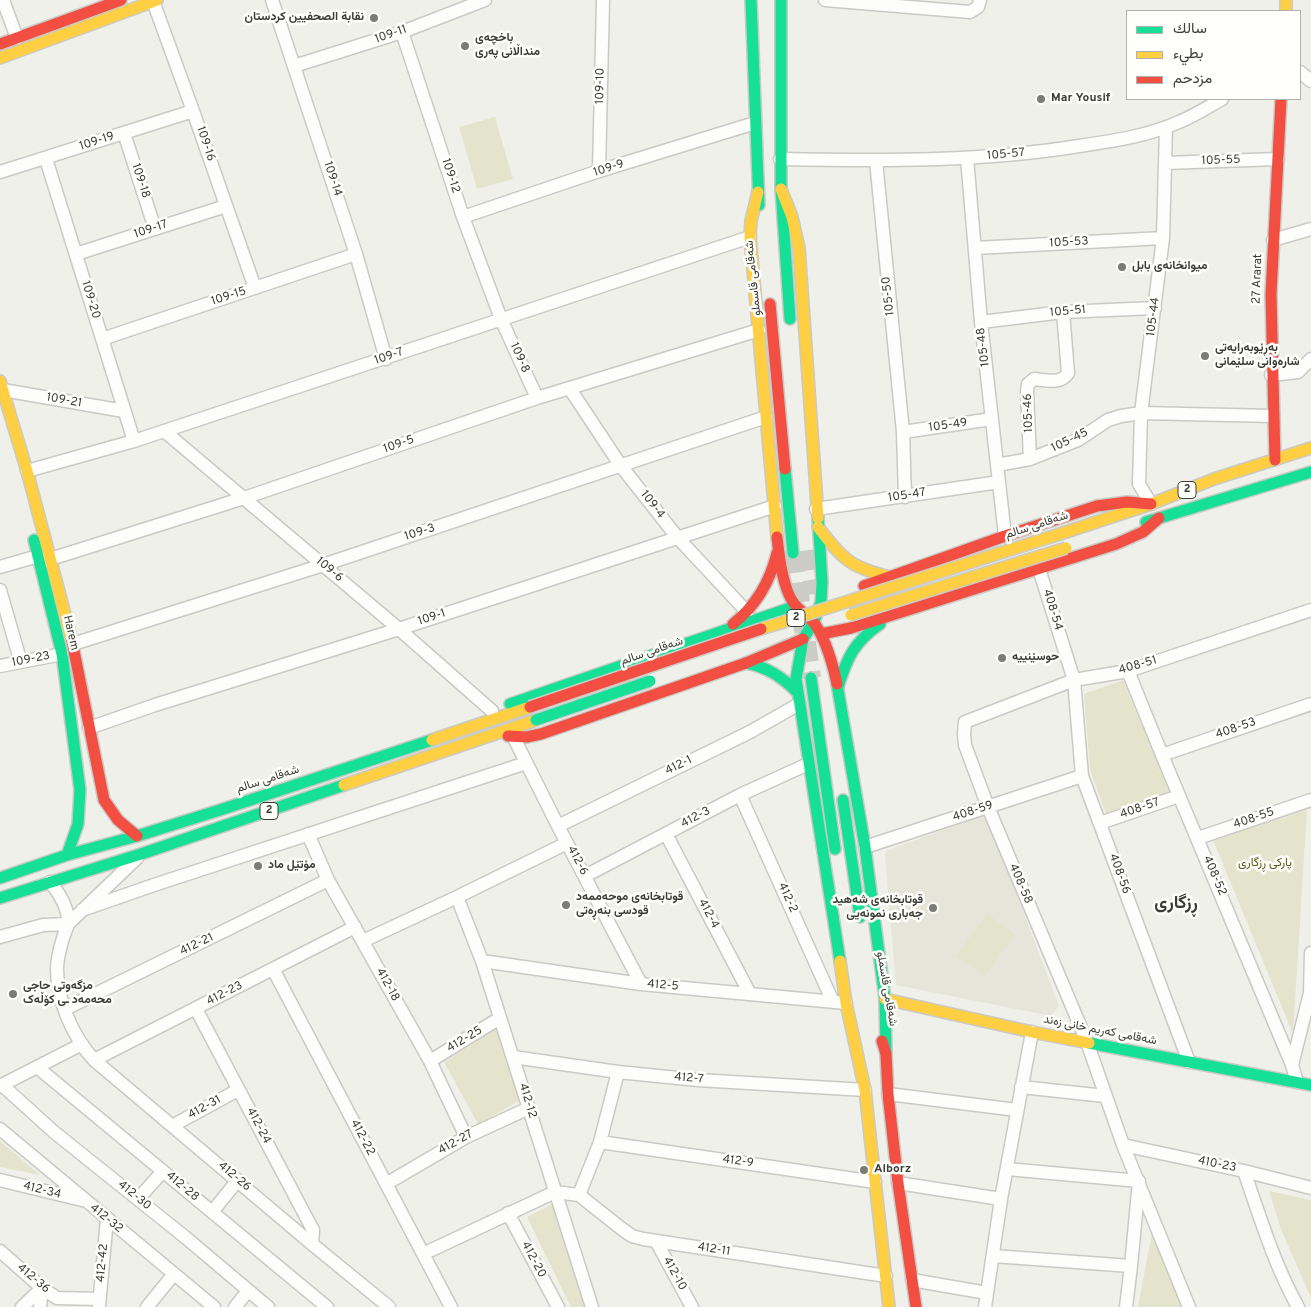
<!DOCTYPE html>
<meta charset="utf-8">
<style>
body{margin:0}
#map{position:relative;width:1311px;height:1307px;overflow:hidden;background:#f0f0ea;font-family:Overpass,Vazirmatn,sans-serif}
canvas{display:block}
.legend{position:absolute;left:1126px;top:10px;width:175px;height:90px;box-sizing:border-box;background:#fffffb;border:1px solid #b1b1ad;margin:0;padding:6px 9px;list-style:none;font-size:15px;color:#3c3d38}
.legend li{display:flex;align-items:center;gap:10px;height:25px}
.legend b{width:25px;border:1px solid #b1b1ad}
</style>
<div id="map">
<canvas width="1311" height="1307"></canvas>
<ul class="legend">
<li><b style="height:6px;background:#16e098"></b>سالك</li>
<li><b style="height:6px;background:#ffcf43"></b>بطيء</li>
<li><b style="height:6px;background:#f24e42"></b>مزدحم</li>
</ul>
</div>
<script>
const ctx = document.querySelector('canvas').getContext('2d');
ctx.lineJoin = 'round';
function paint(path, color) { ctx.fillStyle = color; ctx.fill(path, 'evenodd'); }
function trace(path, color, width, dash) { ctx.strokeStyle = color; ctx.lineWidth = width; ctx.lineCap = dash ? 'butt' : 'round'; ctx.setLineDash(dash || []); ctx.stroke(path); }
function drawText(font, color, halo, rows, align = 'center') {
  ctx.font = font + ' Overpass,Vazirmatn,sans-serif'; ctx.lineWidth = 5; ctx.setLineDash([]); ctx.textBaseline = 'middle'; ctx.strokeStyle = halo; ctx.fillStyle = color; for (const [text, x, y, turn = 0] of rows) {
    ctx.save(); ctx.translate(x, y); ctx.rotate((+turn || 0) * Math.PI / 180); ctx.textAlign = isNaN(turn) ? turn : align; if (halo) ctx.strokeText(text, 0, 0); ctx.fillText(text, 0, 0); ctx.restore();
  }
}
const built = new Path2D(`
 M984,815L987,816L1059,1006L1051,1016L896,985L885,854L886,851Z`);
const green = new Path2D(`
 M495,117L513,179L477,189L459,127Z
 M1123,680L1170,792L1106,814L1090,770L1084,694Z
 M1307,810L1293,1034L1213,840Z
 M987,914L1015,934L985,976L956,956Z
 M496,1029L521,1100L478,1124L444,1062Z
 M0,1141L40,1175L0,1167Z
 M1269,1191L1311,1200V1298L1280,1227Z
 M553,1204L585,1307H571L527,1217Z
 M1153,1227L1182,1307H1138Z`);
const primaryTunnel = new Path2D(`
 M809,550L815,594
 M793,553L811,678`);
const street = new Path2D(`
 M3,0L17,38
 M272,0L356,254L386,359
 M825,0L970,12L978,7L980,0
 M153,1L193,111L255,288
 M402,32L463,217L501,319L537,398
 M294,66L402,32L485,0
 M1300,72L1311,81
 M124,133L155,229
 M967,158L981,322L1005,536
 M46,159L134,441
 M780,159C880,161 980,162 1079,146C1113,141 1148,136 1179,122C1194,116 1208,107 1222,99
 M876,161L903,432L905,497
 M1165,163L1278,159
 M599,171L603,0
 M0,172L193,111
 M463,217L599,171L755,123
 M1273,240L1311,229
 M975,248L1163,238
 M76,254L226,206
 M981,322L1063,312L1155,308
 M102,339L356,254
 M1271,375L1298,372L1311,359
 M570,389L621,466L677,537L747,612
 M3,390L124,411
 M164,431L399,629L492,711
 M903,432L992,419
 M1030,459L1027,391L1028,384L1034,379C1045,380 1061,385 1068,373L1063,312
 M997,465L1030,459L1078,440L1108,420L1121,416L1141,413L1273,416
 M27,471L134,441L750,237
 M1151,504L1139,484L1141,413L1163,238L1166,127
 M816,509L999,482
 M44,561L244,498L537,398L759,330
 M0,567L38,556
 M1039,569L1074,680L1082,776L1189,1062
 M0,590L19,656
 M73,644L323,565L766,417
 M0,666L62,654
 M1128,671L1162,755L1292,1065L1297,1082
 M89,728L155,705L399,629L775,506
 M514,738L558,826L641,984
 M1162,755L1311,704
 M740,795L833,1002
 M1100,823L1179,796
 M558,826L750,732L799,704
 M308,834L328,880L430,1061L466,1137
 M666,834L750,994
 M1198,838L1311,800
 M865,847L1082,776
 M585,876L740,795L808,764
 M50,882C59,893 69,909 68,924C67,928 64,934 63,938C60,948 57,958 57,969C57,1001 73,1037 94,1060L312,1244L389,1307
 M457,897L482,961L592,1307
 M82,910L154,885L526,763
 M0,937L43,925L68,924L137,858
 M363,941L457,897L567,843
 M482,961L641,984L846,1003
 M273,969L451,1307
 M65,1009L328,880
 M196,1009L313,1230L312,1244
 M513,1057L618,1072L698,1080L865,1090
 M94,1060L355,927
 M430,1061L500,1018
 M1292,1065L1310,993L1311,953
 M37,1067L327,1307
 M2,1085L54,1132L185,1237L268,1307
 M0,1086L82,1044
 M1021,1087L1105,1096
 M888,1094L1017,1110
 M172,1126L238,1090
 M0,1129L214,1307
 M600,1142L875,1182
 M1123,1145L1244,1171L1311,1188
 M1007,1169L1139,1181L1131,1266L1126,1307
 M1244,1171C1260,1217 1274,1264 1298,1307
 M0,1180L82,1200
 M898,1183L1001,1199
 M386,1184L466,1137L529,1108
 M579,1195L600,1142L618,1072
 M138,1199L163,1171
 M212,1212L238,1180
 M508,1213L558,1307
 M656,1241L692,1307
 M0,1251L42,1288L57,1298L99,1299
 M423,1254L555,1192L579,1195L622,1229L632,1236L643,1239L886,1276
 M993,1256L1131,1266
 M912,1280L987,1293
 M99,1306L107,1219
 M22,1307L42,1288
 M40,1307L42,1288
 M147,1307L174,1274
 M235,1307L248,1291
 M985,1307L1001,1199L1032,1032
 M1189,1307L1123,1145L1087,1042L988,807L965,745L964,734L965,722L1074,680L1128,671L1311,610`);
const fast = new Path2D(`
 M751,0L759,205
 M781,0V189L790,319
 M785,469L793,553
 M818,518L822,582L821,602L814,622L803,639L796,679L840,961
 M1146,522L1311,472
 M34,540L62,654L80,790L78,824L67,855
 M746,663C767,667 782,677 797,692
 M811,678L835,849
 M837,684L865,847L885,999L886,1054
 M838,687C847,658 854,642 880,624
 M510,704L796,606
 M843,800L860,917
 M0,878L67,855L137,836L220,810L432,740
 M0,898L141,854L344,785
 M1089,1043L1311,1085`);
const slow = new Path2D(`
 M1286,0V11
 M0,58L157,0
 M781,189L792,217L799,248L818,518
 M758,192L751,221L750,237L777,537
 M0,381L27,471L72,641
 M818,527C842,559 851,568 891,577
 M1063,533L1151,504L1214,479L1311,448
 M432,740L530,707
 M344,785L536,720
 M840,961L846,1003L865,1090L889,1307
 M885,999L1032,1032L1089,1043`);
const jam = new Path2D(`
 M0,44L121,0
 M770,304L785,469
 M1275,460L1271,294L1281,99
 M777,537C779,556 783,593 797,607C805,615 813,619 818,629C828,646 833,665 837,684
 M864,586L1005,536L1097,506L1127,502L1151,504
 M733,624C757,605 770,582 777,553
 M821,634L851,628L1116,544L1143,532L1159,518
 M72,641L104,800L118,820L137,836
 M508,736L527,737L541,734L746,663L803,639
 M882,1041L886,1054L888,1094L898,1183L916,1307`);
const fastBridge = new Path2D(`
 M536,720L650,681`);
const slowBridge = new Path2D(`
 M851,615L1066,548
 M761,629L1063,533`);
const jamBridge = new Path2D(`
 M530,707L761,629`);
const markers = [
 [374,18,5,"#7b7c76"],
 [465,46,5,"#7b7c76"],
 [1041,99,5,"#7b7c76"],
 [1122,267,5,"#7b7c76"],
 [1205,356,5,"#7b7c76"],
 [1002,658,5,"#7b7c76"],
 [258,866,5,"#7b7c76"],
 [566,905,5,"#7b7c76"],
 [933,908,5,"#7b7c76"],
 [13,994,5,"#7b7c76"],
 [864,1170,5,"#7b7c76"]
];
const shields = [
 [1187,490,18],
 [796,618,18],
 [269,811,18]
];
const shieldNames = [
 ["2",1187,490],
 ["2",796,618],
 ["2",269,811]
];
const poiNames = [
 ["نقابة الصحفیین کردستان",364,18,"right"],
 ["باخچەی",475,39],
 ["منداڵانی پەری",475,53],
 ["Mar Yousif",1051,99],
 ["میوانخانەی بابل",1132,267],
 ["بەڕێوبەرایەتی",1215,349],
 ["شارەوانی سلێمانی",1215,363],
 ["حوسێنییە",1012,658],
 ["مۆتێل ماد",268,866],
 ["قوتابخانەی موحەممەد",576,898],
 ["قودسی بنەڕەتی",576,912],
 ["قوتابخانەی شەهید",923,901,"right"],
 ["جەباری نمونەیی",923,915,"right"],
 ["مزگەوتی حاجی",23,987],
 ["محەمەد ـی کۆڵەک",23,1001],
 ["Alborz",874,1170]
];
const streetNames = [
 ["109-11",391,35,-19],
 ["109-10",601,86,-89],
 ["109-19",97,142,-18],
 ["109-16",205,144,71],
 ["105-57",1006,155,-5],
 ["105-55",1221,161,-2],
 ["109-9",609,169,-18],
 ["109-12",450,176,72],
 ["109-14",332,179,72],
 ["109-18",140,181,72],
 ["109-17",151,230,-18],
 ["105-53",1069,243,-3],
 ["شەقامی قاسملو",754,278,-96],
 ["27 Ararat",1258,279,-88],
 ["105-50",889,296,-96],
 ["109-15",229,297,-18],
 ["109-20",90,300,73],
 ["105-51",1068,312,-5],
 ["105-44",1154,317,-83],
 ["105-48",984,347,-97],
 ["109-7",389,357,-19],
 ["109-8",519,358,66],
 ["109-21",64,401,10],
 ["105-46",1029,413,-92],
 ["105-49",948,426,-8],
 ["105-45",1070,441,-26],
 ["109-5",399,445,-19],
 ["105-47",907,496,-9],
 ["109-4",652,505,52],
 ["شەقامی سالم",1037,526,-18],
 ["109-3",420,533,-18],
 ["109-6",329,570,40],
 ["408-54",1052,610,73],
 ["109-1",432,618,-18],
 ["Harem",70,633,77],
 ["شەقامی سالم",652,652,-19],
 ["109-23",31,660,-11],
 ["408-51",1138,666,-16],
 ["408-53",1236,729,-19],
 ["412-1",679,766,-26],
 ["شەقامی سالم",268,780,-18],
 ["408-57",1140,809,-19],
 ["408-59",973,812,-18],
 ["412-3",696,818,-28],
 ["408-55",1254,819,-19],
 ["412-6",577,861,62],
 ["408-56",1119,874,70],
 ["408-52",1214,876,67],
 ["408-58",1020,884,67],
 ["412-2",787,898,66],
 ["412-4",708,914,62],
 ["412-21",197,945,-26],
 ["412-18",387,985,61],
 ["412-5",663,986,5],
 ["شەقامی قاسملو",886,989,80],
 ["412-23",225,994,-27],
 ["شەقامی کەریم خانی زەند",1100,1031,11],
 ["412-25",465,1040,-31],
 ["412-7",689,1079,5],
 ["412-12",527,1101,73],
 ["412-31",205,1108,-29],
 ["412-24",258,1126,62],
 ["412-22",362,1138,62],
 ["412-27",456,1143,-29],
 ["412-9",738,1162,8],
 ["410-23",1217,1165,12],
 ["412-26",234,1177,40],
 ["412-28",182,1187,40],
 ["412-34",42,1191,14],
 ["412-30",134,1196,39],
 ["412-32",106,1219,39],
 ["412-11",714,1250,9],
 ["412-20",533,1260,62],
 ["412-42",103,1263,-85],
 ["412-10",674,1274,61],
 ["412-36",33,1279,40]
];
const parkNames = [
 ["پارکی ڕزگاری",1265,864]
];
const districtNames = [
 ["ڕزگاری",1176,904]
];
paint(built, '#e5e5d9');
paint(green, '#e4e4cd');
trace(primaryTunnel, '#ccccc6', 20, [20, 10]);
trace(street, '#c9cac5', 15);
trace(fast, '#c9cac5', 14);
trace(slow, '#c9cac5', 14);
trace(jam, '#c9cac5', 14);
trace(street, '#fdfdfc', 12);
trace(fast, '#16e098', 11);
trace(slow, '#ffcf43', 11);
trace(jam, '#f24e42', 11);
trace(fastBridge, '#cbcbc8', 14, []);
trace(slowBridge, '#cbcbc8', 14, []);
trace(jamBridge, '#cbcbc8', 14, []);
trace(fastBridge, '#16e098', 11);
trace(slowBridge, '#ffcf43', 11);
trace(jamBridge, '#f24e42', 11);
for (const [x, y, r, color] of markers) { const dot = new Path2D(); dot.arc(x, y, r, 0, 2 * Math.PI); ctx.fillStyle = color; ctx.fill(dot); trace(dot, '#fffffb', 2); }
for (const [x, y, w] of shields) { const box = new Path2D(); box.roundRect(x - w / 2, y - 8.5, w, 17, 4); ctx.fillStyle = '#fffffb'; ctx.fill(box); trace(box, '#3c3d38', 1); }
drawText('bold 11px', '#3c3d38', null, shieldNames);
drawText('bold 12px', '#3c3d38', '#fffffb', poiNames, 'left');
drawText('12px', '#3c3d38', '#fffffb', streetNames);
drawText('12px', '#595817', '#fffffb', parkNames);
drawText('bold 18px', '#3c3d38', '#fffffb', districtNames);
</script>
